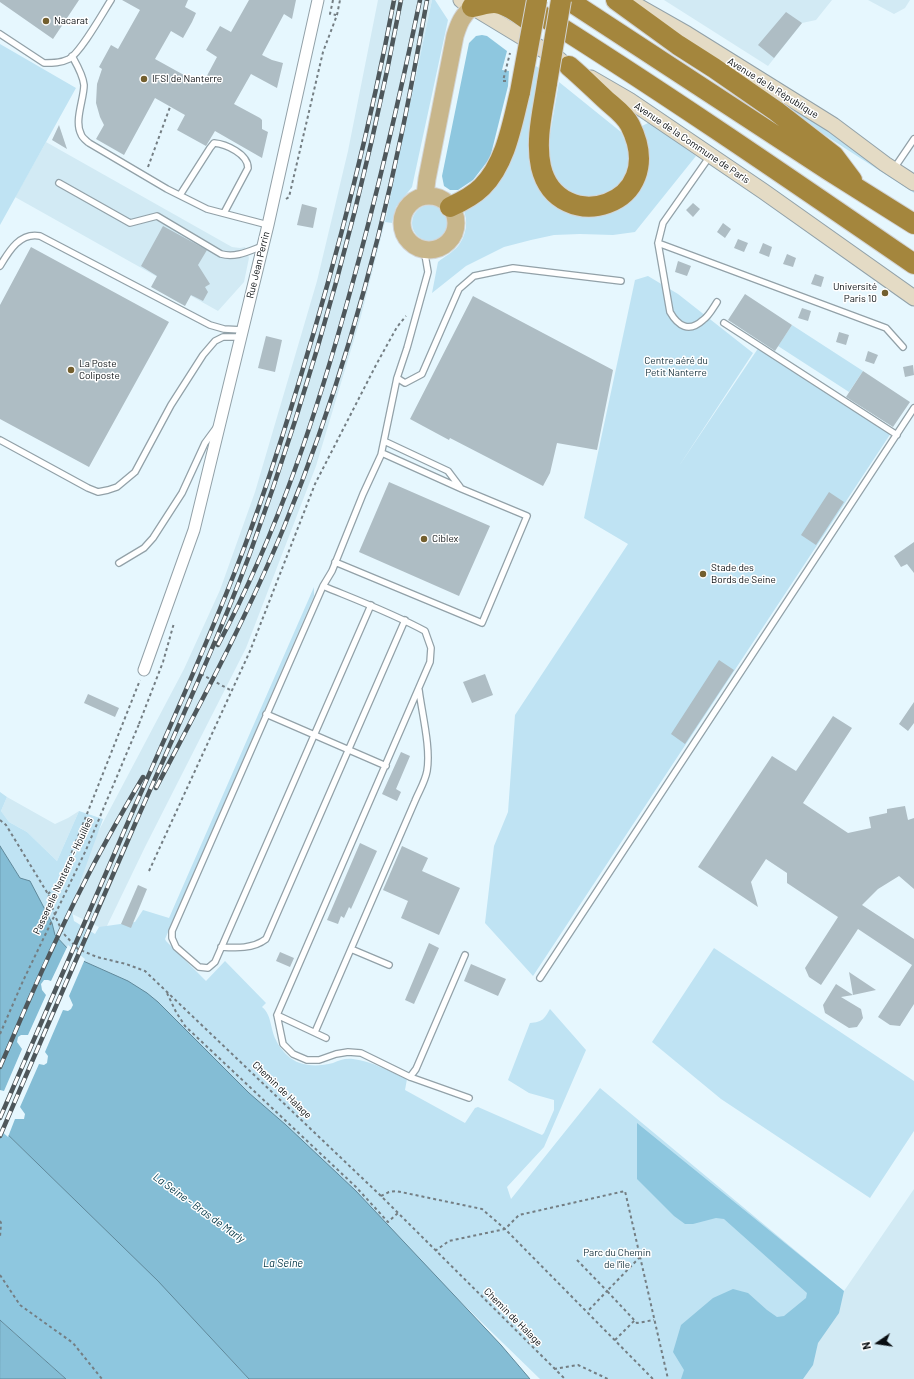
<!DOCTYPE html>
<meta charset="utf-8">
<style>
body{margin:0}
#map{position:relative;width:914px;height:1379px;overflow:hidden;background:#e6f7fe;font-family:Barlow,sans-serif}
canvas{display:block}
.north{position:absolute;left:858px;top:1323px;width:40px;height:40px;-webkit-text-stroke:3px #fff;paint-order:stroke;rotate:257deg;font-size:11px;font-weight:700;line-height:16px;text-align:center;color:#090e11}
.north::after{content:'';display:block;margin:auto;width:14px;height:18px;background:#090e11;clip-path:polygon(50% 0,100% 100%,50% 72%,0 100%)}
</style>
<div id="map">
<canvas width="914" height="1379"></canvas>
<div class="north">N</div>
</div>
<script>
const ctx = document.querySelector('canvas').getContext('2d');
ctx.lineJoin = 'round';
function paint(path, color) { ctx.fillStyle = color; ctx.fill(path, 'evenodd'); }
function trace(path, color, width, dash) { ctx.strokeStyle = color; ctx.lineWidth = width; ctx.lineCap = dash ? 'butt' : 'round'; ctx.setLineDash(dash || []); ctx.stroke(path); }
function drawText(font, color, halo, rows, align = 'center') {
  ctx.font = font + ' Barlow,sans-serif'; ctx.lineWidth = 3; ctx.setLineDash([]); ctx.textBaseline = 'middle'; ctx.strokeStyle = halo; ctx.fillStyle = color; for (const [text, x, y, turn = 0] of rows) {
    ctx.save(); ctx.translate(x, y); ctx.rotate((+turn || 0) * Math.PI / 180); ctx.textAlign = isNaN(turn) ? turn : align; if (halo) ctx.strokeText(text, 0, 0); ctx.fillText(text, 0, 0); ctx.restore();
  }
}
const built = new Path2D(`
 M378,0H432L385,222L360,320L316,466L246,648L145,847L105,930L62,909L89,849L184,669L220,590L255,492L317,281L348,151Z
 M664,0H832L816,20L802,23L768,66Z
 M868,0H910L905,8L894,14Z
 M46,142L232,247L240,248L245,247L249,258L244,282L218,311L15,197Z
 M7,797L55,824L68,818L79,811L57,861L27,832L9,822L1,811Z
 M914,1189V1379H755L807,1350L844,1291Z`);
const green = new Path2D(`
 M432,0H435L448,20L412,187L396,207L392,223L385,222Z
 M0,44L76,88L0,225Z
 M532,63L540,69L530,158L533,174L539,188L554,204L572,213L644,181C650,159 649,148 640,127L650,122L696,156L635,232L613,235L580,234L554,235L531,240L504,247L466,266L432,293L438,262C444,257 453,252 458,246C466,236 469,221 463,209L478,196Z
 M722,64L812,116L914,189V193L820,132Z
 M559,82L621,132L629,149V160L626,178L616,190L598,198L577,196L562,188L551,174L547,151Z
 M412 223a18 18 0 1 1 36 0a18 18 0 1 1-36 0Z
 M648,276L678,294L753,353L679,466L759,347L891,433L533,976L485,923L494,846L508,812L515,715L628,544L584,518L635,280Z
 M792,325L863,371L849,392L778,346Z
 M314,587V596L311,603L165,939L166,941L206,981L225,961L266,1003L262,1007C272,1015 270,1029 276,1040C278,1045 283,1051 287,1055C299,1067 317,1067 333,1063C340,1060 345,1058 353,1059C372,1061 390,1072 407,1079L405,1090L465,1123L475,1108L478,1107L542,1135L544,1133L554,1110V1100L529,1093L508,1080L530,1023C543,1022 544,1019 550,1009L586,1050L544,1147L507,1187L511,1199L600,1088L844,1291L807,1351L755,1379H540L178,1027L127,981L81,960L68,949L55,935L52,923L20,878L0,846V792L7,797L1,811L9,822L27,832L57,861L79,811L103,819L71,907L74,921L95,934L99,927L135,922L143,910L169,918Z
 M714,948L914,1081V1131L870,1198L721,1099L652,1042Z`);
const forest = new Path2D(`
 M482,35L487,36L507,51L502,70L509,71L508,86L490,158L473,180L458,190H450L444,186L442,176L469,43L476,36Z
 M637,1123L844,1291L839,1313L818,1343L813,1365L803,1379H681L684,1370L673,1352L681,1325L713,1298L733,1289L748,1293L767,1310L777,1317L784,1316L806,1298L807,1293L724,1219L716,1218L693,1224H685L674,1216L637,1179Z
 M0,1127L159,1281L249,1379H66L0,1320Z`);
const water = new Path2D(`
 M0,846L20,878L30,881L52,923L55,935L68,949L81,960L128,981L147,993L158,1002L249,1093L286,1125L356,1191L501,1345L530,1379H249L158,1281L0,1127Z
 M0,1320L1,1321L66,1379H0Z`);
const pier = new Path2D(`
 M68,945L85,959L69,996L73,1005L71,1009L68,1011L63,1010L45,1052L48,1056L47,1063L44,1065L39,1064L20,1107L25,1114L24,1119H15L8,1137L0,1130V1090L4,1091L22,1049L17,1042L18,1037L21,1035H28L46,995L42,990L41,984L44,980H48L51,981Z`);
const building = new Path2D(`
 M0,0H79L53,39L0,2Z
 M122,0H188L185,7L196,13L192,22L183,38L171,31L155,59L202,85L217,57L206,50L220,26L231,32L249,0H296L292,19L284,14L262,55L272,60L283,63L277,88L251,74L234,104L260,118L262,120V129L268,132L262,158L215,131L206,146L177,130L185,115L155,98L124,155L96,139L104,125L100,117L96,103L97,84L102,69L99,67L111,45L118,49L140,10Z
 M786,12L802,23L774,58L758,45Z
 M59,125L67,149L52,140Z
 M693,203L700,209L693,217L686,210Z
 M302,204L317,208L313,228L297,225Z
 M723,223L731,229L725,238L717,232Z
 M163,226L207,250L198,265L210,284L205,287L208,292L203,301L191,295L185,306L151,287L157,276L141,266Z
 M738,239L748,243L744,252L734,248Z
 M763,243L772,247L769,257L759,253Z
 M31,247L169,322L89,467L0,419V305Z
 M787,254L796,258L793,267L783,264Z
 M678,261L691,266L687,276L675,272Z
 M815,274L824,277L821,287L811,284Z
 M745,294L792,325L775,351L728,320Z
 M473,296L613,370L597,450L557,443L550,473L543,486L450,438L449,440L410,419Z
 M802,308L811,311L808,321L798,318Z
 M839,332L849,335L846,345L836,342Z
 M266,336L282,340L275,372L258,368Z
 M868,351L878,355L874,364L865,361Z
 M913,365L914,375L905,377L903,367Z
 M863,371L910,402L893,427L846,397Z
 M389,482L490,526L459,596L359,552Z
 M829,492L844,502L816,545L801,535Z
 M914,542V573L907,564L901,567L894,556Z
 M719,660L734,670L685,744L671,734Z
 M485,674L493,695L472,703L463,682Z
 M88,694L119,708L115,717L84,703Z
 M914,702V723L908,731L899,724Z
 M833,716L852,728L803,803L848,833L871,828L869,817L887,813V809L905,806L908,820L914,818V889L899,876L878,889L862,905L914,939V1004L900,1026L890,1025L878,1017L912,965L858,929L821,985L809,977L805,968L838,917L787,883V873L766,859L751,882L758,907L698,867L772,756L796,771Z
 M401,752L410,756L396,789L401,792L397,801L382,794Z
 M360,843L377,851L351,909L349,907L344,918L341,916L338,924L327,920Z
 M402,846L428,858L422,871L460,888L439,935L401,918L408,901L383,890Z
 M138,885L147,889L131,928L121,924Z
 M429,943L439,948L414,1004L405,1000Z
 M280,952L294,958L290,967L276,961Z
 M471,964L506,979L498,996L464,981Z
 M849,972L876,990L853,995Z
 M836,984L853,995L841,997L861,1009L863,1018L857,1027L849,1028L825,1013L823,1005Z`);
const path = new Path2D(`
 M333,0L330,14L336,15
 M506,81H503L510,53
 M148,167L170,107
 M286,199L289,197L323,52L337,15L340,0
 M201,674L232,691
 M139,724L163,662L174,623
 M0,820L6,825L48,894L56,918L63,933L78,949L97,957L126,964L145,971L381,1196L565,1379
 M149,871L250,651L315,484L376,365L397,327L406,316
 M48,894L60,882L140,680
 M167,993L176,1012L185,1026L356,1187L388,1222L398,1213
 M381,1196L389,1192L396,1191L482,1209L505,1229L519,1215L625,1191L668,1379
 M0,1221L1,1223L0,1237
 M435,1251L449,1241L505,1229L653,1379
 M640,1257L607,1291L637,1323L654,1320
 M577,1260L607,1291L587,1312
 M0,1275L20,1305L73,1343L102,1379
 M615,1340L635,1320
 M554,1369L578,1365L608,1379`);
const lane = new Path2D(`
 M0,34L44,63C53,63 61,63 69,59C81,52 102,14 111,0
 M72,56C77,65 83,75 84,85C84,99 74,121 81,134C82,138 87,141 89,143L167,189L207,209L268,225
 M710,156L663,223L658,243L670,312C678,326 689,333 703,320C709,316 713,308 717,302
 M893,170L914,139
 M59,183L130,223L157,216L221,254C236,258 249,251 263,246
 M180,195L210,148L214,143C226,144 248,154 248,168L224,213
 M658,243L886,328L903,347
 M0,266C9,251 20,232 40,236L210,325L224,329L242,330
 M724,323L897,435
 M397,378L405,383L422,374L459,289L474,276L513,268L621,281
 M0,440L88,488L98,492L108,490L117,487L135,472L171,405L203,355L215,341L223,337H241
 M384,441L448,471L460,487
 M335,562L482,623L527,516L462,489L382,453
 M119,563L144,548L153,538L182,493L205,443L216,428
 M323,586L332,571L363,494L381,455L397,378L407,348L428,272L424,249
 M371,605L215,962L208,968L199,967L176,947L172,938V931L323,586C357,600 392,613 425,631L431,648L430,662L277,1015L283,1044L293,1054L307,1060H319L336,1054L348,1052L361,1053L410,1077L469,1098
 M266,714L386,766
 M221,947C236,948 253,949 266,939L405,620
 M351,949L389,965
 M540,978L914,408
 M277,1015L326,1038
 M315,1032L415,801C419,791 425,782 427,771C431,748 422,714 419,690
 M410,1077L416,1069L465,955`);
const street = new Path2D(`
 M144,670L194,530L268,225L318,0`);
const secondary = new Path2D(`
 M461,0L560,60
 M636,5L687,34L833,125L885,164L914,183
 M591,78L629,100L763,191L914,298`);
const primary = new Path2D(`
 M425,196L427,179L455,36C459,23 462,16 472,7
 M402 223a27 27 0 1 1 54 0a27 27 0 1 1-54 0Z`);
const highway = new Path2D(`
 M517,0C652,84 783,174 914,264
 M568,0L828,170L914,224
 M616,0L678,45L714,68L776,111L834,156L852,180
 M472,7C479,6 487,3 494,3C506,3 519,14 528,20
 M547,83C543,110 535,140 541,167C558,238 671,207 630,125C625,115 615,108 607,101C594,89 582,77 569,66
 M450,207C461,202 473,196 482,187C506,163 512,124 520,92`);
const rail = new Path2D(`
 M218,645C279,530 318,410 352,285C378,191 400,96 420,0
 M156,788C201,702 247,617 284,527C336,400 374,267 402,132C411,89 419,44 427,0
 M0,1067C26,1007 51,947 81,889C100,851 121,814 143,777
 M0,1118C45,1014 90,910 135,806C170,727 205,649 236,569C260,508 280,445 299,382C337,257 370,129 394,0
 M0,1136C45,1032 89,928 135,824C174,735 215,647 249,556C314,377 366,187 401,0`);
const pathBridge = new Path2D(`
 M0,1034L23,981L86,850L139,724`);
const highwayBridge = new Path2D(`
 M547,83L561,0
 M520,92L537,0`);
const markers = [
 [46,21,4,"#735f2e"],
 [144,79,4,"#735f2e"],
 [885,293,4,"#735f2e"],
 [71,370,4,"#735f2e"],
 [424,539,4,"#735f2e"],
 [703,574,4,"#735f2e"]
];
const poiNames = [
 ["Nacarat",54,21],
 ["IFSI de Nanterre",152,79],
 ["Université",877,287,"right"],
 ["Paris 10",877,299,"right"],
 ["La Poste",79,364],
 ["Coliposte",79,376],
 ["Ciblex",432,539],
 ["Stade des",711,568],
 ["Bords de Seine",711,580]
];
const streetNames = [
 ["Avenue de la République",773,88,32],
 ["Avenue de la Commune de Paris",692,143,34],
 ["Rue Jean Perrin",258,265,-76],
 ["Passerelle Nanterre - Houilles",63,876,-65],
 ["Chemin de Halage",282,1090,44],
 ["Chemin de Halage",513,1317,45]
];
const parkNames = [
 ["Centre aéré du",676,361],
 ["Petit Nanterre",676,373],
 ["Parc du Chemin",617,1253],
 ["de l'île",617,1265]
];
const waterNames = [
 ["La Seine - Bras de Marly",199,1208,36],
 ["La Seine",283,1263]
];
paint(built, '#d2eaf4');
paint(green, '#bfe3f3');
paint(forest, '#8ec7df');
paint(water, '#84bdd5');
trace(water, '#5f889a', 1);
paint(pier, '#e6f7fe');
paint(building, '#aebdc4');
trace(lane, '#92a1a8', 8);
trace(street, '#92a1a8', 13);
trace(secondary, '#92a1a8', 17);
trace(primary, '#d3d4d4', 19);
trace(highway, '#d3d4d4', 22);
trace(path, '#747e83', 2, [3, 3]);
trace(lane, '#fff', 5.5);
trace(street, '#fff', 11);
trace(secondary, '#e4dbc5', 15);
trace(primary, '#c8b68b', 17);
trace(highway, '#a4863d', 20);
trace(rail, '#4e575b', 4.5);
trace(rail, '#fff', 3, [9]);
trace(highwayBridge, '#d3d4d4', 22, []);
trace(pathBridge, '#747e83', 2, [3, 3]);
trace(highwayBridge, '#a4863d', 20);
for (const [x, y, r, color] of markers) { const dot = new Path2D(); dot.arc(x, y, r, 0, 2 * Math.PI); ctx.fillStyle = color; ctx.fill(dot); trace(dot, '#fff', 1.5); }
drawText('10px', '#090e11', '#fff', poiNames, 'left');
drawText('10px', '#090e11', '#fff', streetNames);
drawText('10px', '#122e39', '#fff', parkNames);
drawText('italic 11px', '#003545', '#fff', waterNames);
</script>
